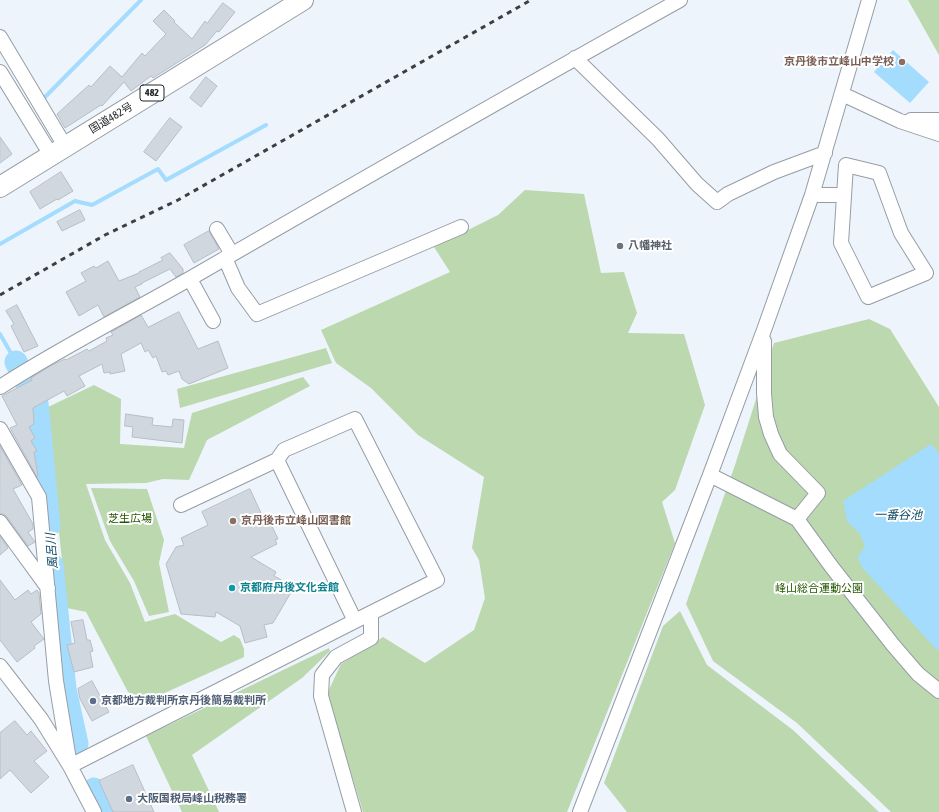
<!DOCTYPE html>
<meta charset="utf-8">
<style>
body{margin:0}
canvas{display:block;background:#edf4fc}
</style>
<canvas width="939" height="812"></canvas>
<script>
const ctx = document.querySelector('canvas').getContext('2d');
ctx.lineJoin = 'round';
function paint(path, color) { ctx.fillStyle = color; ctx.fill(path, 'evenodd'); }
function trace(path, color, width, dash) { ctx.strokeStyle = color; ctx.lineWidth = width; ctx.lineCap = dash ? 'butt' : 'round'; ctx.setLineDash(dash || []); ctx.stroke(path); }
function drawText(font, color, halo, rows, align = 'center') {
  ctx.font = font + ' "Asap Condensed","Noto Sans JP",sans-serif'; ctx.lineWidth = 4; ctx.setLineDash([]); ctx.textBaseline = 'middle'; ctx.strokeStyle = halo; ctx.fillStyle = color; for (const [text, x, y, turn = 0] of rows) {
    ctx.save(); ctx.translate(x, y); ctx.rotate((+turn || 0) * Math.PI / 180); ctx.textAlign = isNaN(turn) ? turn : align; if (halo) ctx.strokeText(text, 0, 0); ctx.fillText(text, 0, 0); ctx.restore();
  }
}
const green = new Path2D(`
 M908,0H939V55Z
 M525,190L584,194L601,273L624,272L637,313L628,333L684,334L705,405L675,490L662,502L675,543L567,812H363L327,694L341,664L383,637L425,663L474,630L485,598L479,560L472,548L484,477L418,435L371,388L336,363L321,330L450,272L434,247L498,215Z
 M869,319L890,329L939,407V812H891L797,723L713,661L686,604L735,465L774,343Z
 M326,348L332,363L180,408L177,389Z
 M303,377L310,386L207,440L189,480L163,479L146,483L86,484L105,540L130,583L145,622L175,614L221,642L234,635L240,639L244,649V657L147,701L128,692L86,612L67,608L46,408L94,385L121,399L120,444L184,448L192,413Z
 M91,488L147,489L164,540L159,563L169,612L149,616L134,581L110,541Z
 M680,611L707,665L793,730L879,812H627L604,783L663,626Z
 M329,648L330,651L302,678L192,755L219,812H182L146,736Z`);
const water = new Path2D(`
 M893,50L929,82L910,103L874,72Z
 M931,444L939,453V650L935,648L861,566L858,557L865,546L860,534L847,521L843,501Z`);
const stream = new Path2D(`
 M45,97L141,0
 M0,244L75,201L92,205L158,169L166,180L266,125
 M0,334L16,362`);
const river = new Path2D(`
 M16,362L37,403L49,526
 M52,565L65,689L77,744
 M94,789L105,812`);
const building = new Path2D(`
 M223,3L235,12L219,32L217,31L205,45L153,78L151,76L131,91L124,82L102,106L101,105L65,128L57,114L89,85L91,87L110,66L122,77L142,53L145,56L166,34L153,21L164,10L175,21L174,22L192,39L205,21L207,23Z
 M206,77L217,86L201,107L190,98Z
 M170,118L182,127L156,161L144,152Z
 M0,137L12,154L0,163Z
 M61,172L73,191L58,200L57,199L40,209L30,192Z
 M80,210L85,220L62,231L57,222Z
 M209,231L219,249L194,263L184,245Z
 M170,253L183,269V273L176,277L170,269L142,283V284L135,287L140,297L104,317L98,305L79,316L66,292L86,281L81,273L94,266L96,268L108,261L119,281L139,273V272L163,260L161,258Z
 M17,305L38,346L24,352L11,326L14,324L6,311Z
 M179,312L198,349L218,341L228,368L189,384L182,379L179,371L168,375L166,371L162,372L156,356L153,358L148,350L145,352L141,343L121,354L125,371L110,374V372L104,373L102,364L79,376L85,386L67,396L64,391L33,408L34,424L29,427L35,438L31,441L37,451L34,452L38,476L37,477L10,428L17,425L2,396L32,380L31,378L50,366L65,359L66,360L87,349L89,351L107,341L106,338L113,335L111,332L141,315L148,327Z
 M126,414L153,418L152,425L172,427L173,419L184,420L182,443L132,437L133,427L125,426Z
 M0,446L22,485L13,489L33,524V529L28,532L35,542L28,546L7,517L4,514H0Z
 M250,489L266,524L270,522L278,539L275,540L277,544L251,557L276,572L274,576L285,582L290,594L273,623L264,625L267,637L245,643L240,626L216,612L215,617L181,614L166,564L176,547L184,545L181,538L208,525L202,512Z
 M0,536L8,548L0,555Z
 M0,580L15,600L28,590L31,594L37,590L39,593L41,614L31,622L44,639L34,646L35,648L17,662L0,640Z
 M83,620L87,640H90L93,651L90,652L93,667L74,672L67,645L75,643L71,622Z
 M92,681L109,712L92,721L80,699L78,689Z
 M15,721L27,735L31,731L47,751L34,761L49,777L31,793L10,770L0,779V733Z
 M133,765L154,812H113L99,781Z`);
const minor = new Path2D(`
 M0,37L65,146
 M575,58L658,139L697,184L717,202L728,194L774,172L825,153
 M0,72L51,155
 M842,94L900,121L939,134
 M911,120H939
 M846,165L879,173L901,233L926,273L868,297L841,243Z
 M812,195H844
 M217,229L232,254
 M225,258L238,288L257,314L461,227
 M190,279L213,321
 M764,341V393L766,417L771,434L780,454L818,493L797,519
 M0,387C62,347 128,314 191,278C354,184 516,91 680,0
 M0,429L39,497L56,681L70,766L355,621L437,580L355,419L284,450L277,460L181,505
 M277,460L355,621
 M710,475L797,519L831,566L893,645L918,674L939,691
 M0,522L48,588
 M0,666L41,719L70,766L94,812
 M354,812L321,696L322,675L336,657L371,638V613
 M580,812L710,475L764,330L812,195L869,0`);
const highway = new Path2D(`
 M0,187L303,0`);
const rail = new Path2D(`
 M0,295L105,235L178,200L531,0`);
const markers = [
 [902,62,4,"#8d6e63"],
 [620,246,4,"#6b7280"],
 [233,521,4,"#8d6e63"],
 [232,588,4,"#0f9aa8"],
 [93,701,4,"#5c6f8a"],
 [129,799,4,"#5c6f8a"]
];
const shields = [
 [152,93,24]
];
const shieldNames = [
 ["482",152,93]
];
const educationNames = [
 ["京丹後市立峰山中学校",894,62],
 ["京丹後市立峰山図書館",241,521,"left"]
];
const streetNames = [
 ["国道482号",111,118,-31]
];
const worshipNames = [
 ["八幡神社",628,246]
];
const parkNames = [
 ["芝生広場",130,519],
 ["峰山総合運動公園",819,589]
];
const cultureNames = [
 ["京都府丹後文化会館",240,588]
];
const serviceNames = [
 ["京都地方裁判所京丹後簡易裁判所",101,701],
 ["大阪国税局峰山税務署",137,799]
];
const waterNames = [
 ["一番谷池",898,515],
 ["風呂川",52,551,-95]
];
paint(green, '#bbd8af');
paint(water, '#a4dcfe');
trace(stream, '#a4dcfe', 4);
trace(river, '#a4dcfe', 23);
paint(building, '#d0d7de');
trace(building, '#b7bec5', 1);
trace(minor, '#979da4', 16);
trace(highway, '#979da4', 22);
trace(minor, '#fff', 14);
trace(highway, '#fff', 20);
trace(rail, '#3b3f42', 3, [5, 5]);
for (const [x, y, r, color] of markers) { const dot = new Path2D(); dot.arc(x, y, r, 0, 2 * Math.PI); ctx.fillStyle = color; ctx.fill(dot); trace(dot, '#fff', 1.5); }
for (const [x, y, w] of shields) { const box = new Path2D(); box.roundRect(x - w / 2, y - 8, w, 16, 3); ctx.fillStyle = '#fff'; ctx.fill(box); trace(box, '#222528', 1); }
drawText('bold 10px', '#222528', null, shieldNames);
drawText('bold 11px', '#785e54', '#fff', educationNames, 'right');
drawText('11px', '#222528', '#fff', streetNames);
drawText('bold 11px', '#5b616d', '#fff', worshipNames, 'left');
drawText('11px', '#245600', '#fff', parkNames);
drawText('bold 11px', '#0d838f', '#fff', cultureNames, 'left');
drawText('bold 11px', '#4e5e75', '#fff', serviceNames, 'left');
drawText('italic 12px', '#114b66', '#fff', waterNames);
</script>
